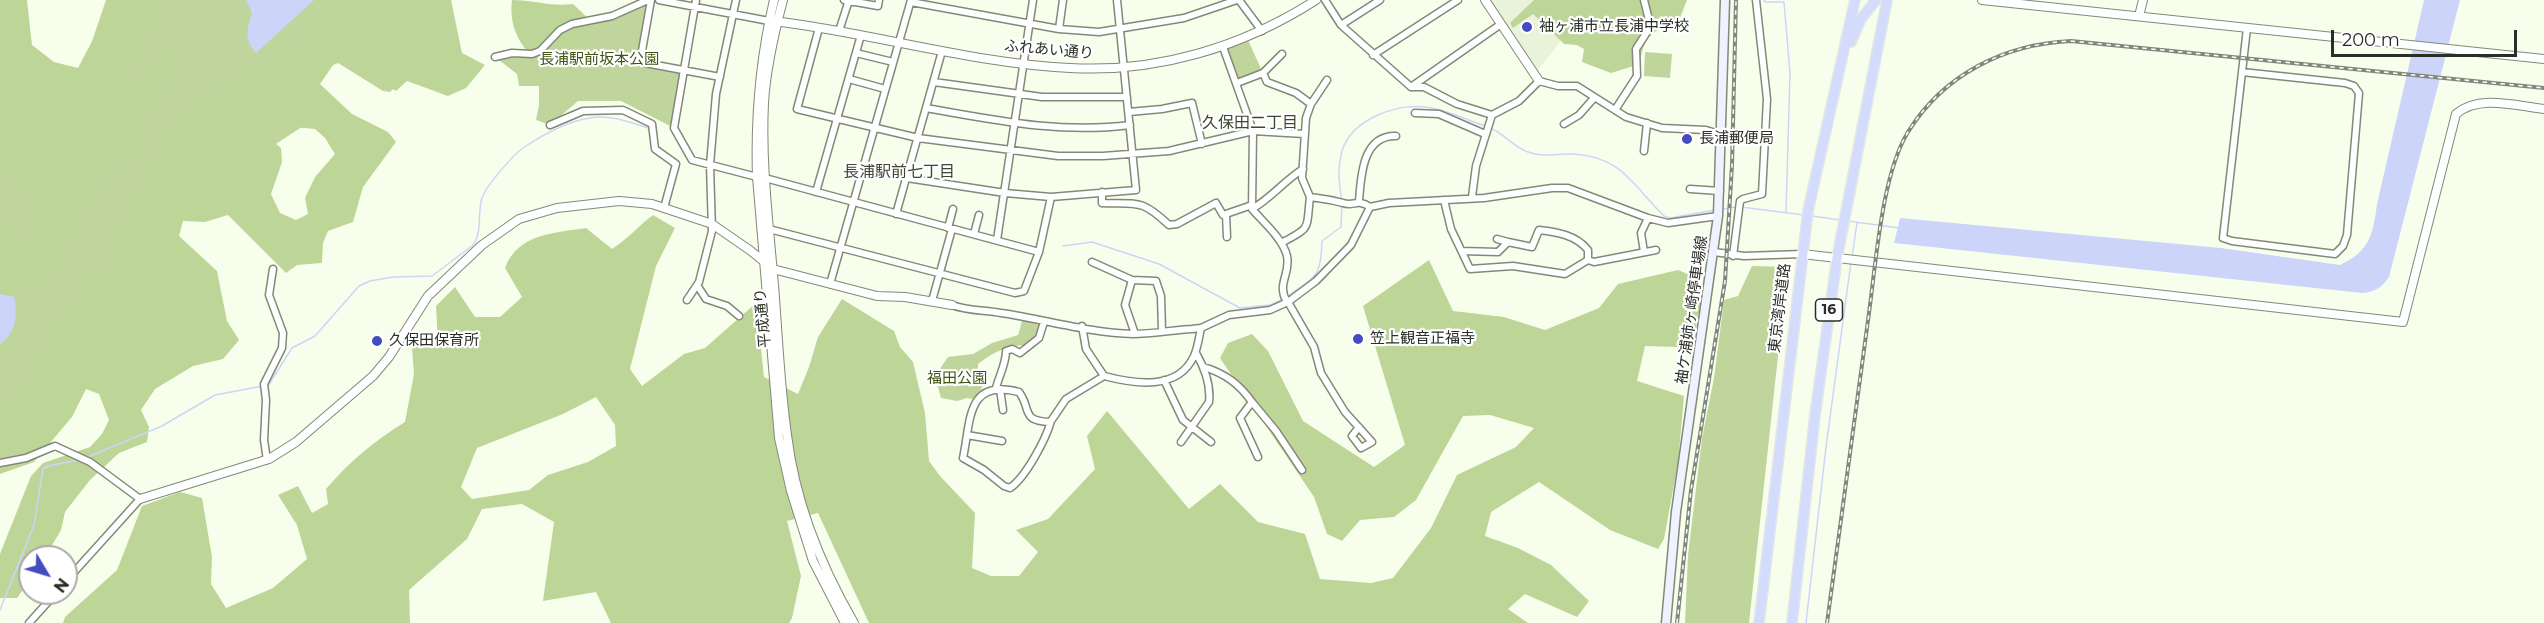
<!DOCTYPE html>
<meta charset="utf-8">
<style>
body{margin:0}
#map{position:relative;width:2544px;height:623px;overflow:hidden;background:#f7ffec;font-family:Montserrat,sans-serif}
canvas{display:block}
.north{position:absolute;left:18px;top:545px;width:60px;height:60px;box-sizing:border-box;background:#fff;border:2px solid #aaaba9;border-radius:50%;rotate:128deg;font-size:16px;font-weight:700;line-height:24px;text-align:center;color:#2b2e27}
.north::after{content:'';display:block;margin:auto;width:21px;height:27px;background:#454cc1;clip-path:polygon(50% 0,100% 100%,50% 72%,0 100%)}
.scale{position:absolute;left:2331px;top:30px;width:186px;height:27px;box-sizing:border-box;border:3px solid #2b2e27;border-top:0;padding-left:8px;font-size:18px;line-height:21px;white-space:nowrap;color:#2b2e27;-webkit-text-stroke:4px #fff;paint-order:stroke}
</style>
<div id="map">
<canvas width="2544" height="623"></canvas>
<div class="north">N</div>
<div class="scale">200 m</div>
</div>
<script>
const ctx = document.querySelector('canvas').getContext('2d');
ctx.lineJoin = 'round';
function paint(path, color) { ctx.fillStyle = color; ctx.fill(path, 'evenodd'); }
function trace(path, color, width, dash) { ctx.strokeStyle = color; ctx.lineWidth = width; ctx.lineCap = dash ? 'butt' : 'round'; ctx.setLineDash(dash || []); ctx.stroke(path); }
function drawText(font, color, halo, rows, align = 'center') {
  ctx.font = font + ' Montserrat,"Noto Sans JP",sans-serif'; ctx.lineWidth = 4.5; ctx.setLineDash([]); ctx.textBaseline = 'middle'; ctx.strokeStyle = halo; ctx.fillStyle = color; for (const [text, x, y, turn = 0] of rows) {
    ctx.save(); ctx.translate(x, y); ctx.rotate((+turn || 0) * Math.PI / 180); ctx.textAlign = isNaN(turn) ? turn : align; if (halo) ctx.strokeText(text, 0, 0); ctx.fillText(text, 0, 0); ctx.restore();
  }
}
const built = new Path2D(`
 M1490,0H1540L1532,13L1561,41L1537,71Z`);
const green = new Path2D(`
 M106,0H399C401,28 414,72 390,92L383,91L338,63L313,74L308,123L256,157L178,188L148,263L0,446V100L7,116L84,65Z
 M648,0L640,62L684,70L674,128L621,101H578L550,125L536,120L539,105V86H519L517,74L495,57L532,54L560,30L613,16Z
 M1247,38L1263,73L1237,83L1223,47Z
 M1645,52L1672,54L1670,78L1644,76Z
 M1752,266L1791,267L1784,301L1749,623H1685L1688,555L1702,438L1714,378L1724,300L1738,296Z
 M1023,318L1042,321L1039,336C1024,349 1025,343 1008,348C996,351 987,357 978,364V374L984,383L976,400L967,398L957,401L941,398L935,376L948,357L973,354L992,343L1018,335Z`);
const forest = new Path2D(`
 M0,0H27L32,45L54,62L78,68L109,9L110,0H157L141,43L118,77L120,105L147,69L172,46L169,77L144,111L133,151L102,173L44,277L6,295L0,294V220L14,250L45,233L43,213L17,176L0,140Z
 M325,0H451L462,53L485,65L466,88L448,96L407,81L396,91L340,55L320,84L352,114L388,132L396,142L363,187L353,222L328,231L323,243L322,263L297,265L286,273L228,215L205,222L183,221L179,236L217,271L227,321L239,340L223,359L193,366L155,389L141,410L149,427L147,442L119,453L90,480L65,512L61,530L45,557H30V580L17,598H0V554L31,476L43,463L90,447L102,434L109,420L99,394L86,389L72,417L34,462L0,474V403L25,394L63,322L90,279L116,273L124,267L121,228L137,208L161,150L208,98L309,38ZM263,115L273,116L294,127L315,129L325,138L335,154L315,177L305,198L308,214L296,220L280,213L271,194L282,162L281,148L256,127Z
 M512,0C534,0 550,7 573,4L593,23L587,33L592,39V47C569,45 554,48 532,57C517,41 509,23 512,0Z
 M1534,0H1687L1678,23C1652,31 1644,34 1640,64L1611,73L1582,62L1584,49L1577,45L1564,44L1533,14L1513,28L1510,23Z
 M653,215L675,228L656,266L630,369L642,386L684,354L705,348L756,303L764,377L798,394L809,367L818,337L842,299L894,331L900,347L913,362L925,413L929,461L940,476L975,513L972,568L991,576H1019L1038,552L1016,530L1048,519L1095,469L1087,436L1107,411L1189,509L1220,484L1258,522L1305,534L1320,579L1371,583L1393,578L1431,528L1457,475L1516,447L1534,428L1490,415L1463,416L1416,500L1394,517L1360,520L1342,541L1327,534L1314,497L1220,358L1228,343L1252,334L1268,351L1303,421L1374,467L1405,445L1363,306L1429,260L1453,311L1504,317L1545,330L1599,308L1618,284L1678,270L1697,278L1701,310L1698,314L1695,335L1678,347L1645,346L1637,381L1684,396L1678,463L1664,539L1658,549L1610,530L1539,482L1491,512L1485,536L1518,548L1551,565L1589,601L1577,617L1525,594L1508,609L1528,623H869L818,513L787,521L801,576L792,618L789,623H611L596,592L543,601L554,522L522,504L482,509L467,539L409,590L410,623H63L65,617L117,570L142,506L180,492L202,498L212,557L211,584L226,608L273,588L307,559L297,525L278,495L298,486L312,513L328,504L326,489C349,462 374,441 405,422L414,374L412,348L438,342L436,306L455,287L475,317H500L522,297L505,268C518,233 555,233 586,228L612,249C628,239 638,226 653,215ZM596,397L615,425L616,446L588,462L548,475L529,490L472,499L461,487L477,448L563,414Z`);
const water = new Path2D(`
 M246,0H314L256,53C244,40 247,29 252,13Z
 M2424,0H2460L2389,277C2382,288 2374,292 2362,293L1894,243L1900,218L2221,248L2340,265C2370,251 2373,234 2377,204Z
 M0,294L14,297C18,314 16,334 0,344Z`);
const stream = new Path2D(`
 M1764,0L1765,2H1784L1790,73L1786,212
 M1490,128C1504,133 1513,147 1528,152C1544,158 1557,153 1573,154C1623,157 1632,185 1664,216L1670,218L1715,210
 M1342,201C1339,183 1337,169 1342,151C1352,118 1401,101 1432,108C1450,112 1468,120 1485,126
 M1741,207L1804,215
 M1723,209L1736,207
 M1812,216L1840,220
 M1848,221L1899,228
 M1063,246L1092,242L1159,264L1240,308L1270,305L1284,299
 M1852,257L1857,223
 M1288,296C1316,276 1321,277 1322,241L1341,227L1342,206
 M268,386L292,348L315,336L359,286L370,281L393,277L432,276L472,246C483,234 477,213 482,198C486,186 513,155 523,148C541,136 568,121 590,118C609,114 630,122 648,128
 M85,458L162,426L215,395L263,386
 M0,610L34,525L43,469L48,466L78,460
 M1806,623L1826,447L1851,262`);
const minor = new Path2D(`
 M651,0L640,62L720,77
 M659,0L769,21
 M696,0L674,128L692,160L757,177
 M844,0L878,6L879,0
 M1239,0L1262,31
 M1325,0L1341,25L1411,87L1501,24
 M911,2L1059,29L1099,32L1184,18L1237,0
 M1341,25L1380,0
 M819,28L797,109L918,138L1058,156H1103L1169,151L1253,131L1304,134
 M1059,29L1063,0
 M839,31L849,0
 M1223,47L1253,131L1252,209C1264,223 1283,239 1287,256C1291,274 1276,284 1287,302
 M856,53L893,62
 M1373,55L1458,0
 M495,57L512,53L532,54L540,51L560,30L572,24L612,16L648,0
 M2242,72L2345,83L2354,86L2359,93L2347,235L2343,246L2335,254L2232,241L2223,238L2242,72L2247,28
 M1263,73L1267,82L1296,93L1311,104
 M849,79L885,89
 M1327,80L1311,104L1306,118L1302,178L1310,197C1325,199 1329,199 1343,203C1354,207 1357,198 1370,207
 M934,82L1042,97H1127
 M1237,83L1263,73L1282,54
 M1411,87H1424L1457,104L1492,115
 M926,108C995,120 1060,134 1130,125
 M1615,110L1637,76L1636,49L1647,32L1649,20L1644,0
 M1129,112L1162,109L1192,103L1202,144
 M1415,113L1439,114L1485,134
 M1564,124L1579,115L1594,98
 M550,125L583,111L623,110L652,124L655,149L676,164L664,208
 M1644,151L1647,123
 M765,178L1039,252
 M907,178L1005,193L1051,197L1136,190L1117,0
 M1690,189L1720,191
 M816,192L861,35
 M1102,192V203C1139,204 1141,199 1169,225L1177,224L1216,203L1223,215L1252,205
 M1472,197L1476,166L1492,115L1519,101L1539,81L1558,86H1577L1626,117L1662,128L1706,130L1722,135
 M1444,200L1451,229L1470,269L1513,266L1565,274L1588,260L1594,262L1656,250
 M1359,201C1361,177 1362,135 1396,136
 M1252,209C1271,198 1284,181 1303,169
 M896,214L942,51
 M1226,214L1227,237
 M948,228L953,209
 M769,229L1015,293L1024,291L1039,252L1051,197
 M974,234L979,215
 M1497,239L1508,242
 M997,240L1033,0
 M1281,243C1312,227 1306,230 1310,197
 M1462,251L1498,252L1508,242L1532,247L1539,230C1557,232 1576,235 1588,250V260
 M1644,252L1641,233L1648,218
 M1714,252L1744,256L1802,254
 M1733,256L1740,201L1743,199L1762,194L1767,99L1756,0
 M1092,262L1132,280L1156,281L1161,296L1162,331
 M1132,280L1125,305L1135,334
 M830,284L911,0
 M697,285L706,299L727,306L739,316
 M687,300L699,282L712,231L710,165L716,94L736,0
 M932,301L952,229
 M1288,302L1314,347L1321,373L1345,412L1372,442L1361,448L1352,436L1359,427
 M952,305C968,311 984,310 1001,313C1043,319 1090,333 1133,334C1152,334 1173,330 1192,329L1201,328L1229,315L1270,310L1288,302L1316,281L1351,245L1370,207L1389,203L1484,198L1552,188H1568L1648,218L1668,223L1718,216
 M1082,326L1086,349L1104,376C1135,384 1178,391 1194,356C1198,347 1199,337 1201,328
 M1204,367C1226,374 1239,384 1252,402L1240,418L1258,457
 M1164,380L1183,420L1211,442
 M996,388C999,376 1006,364 1006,351L1012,349L1020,353L1039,338L1044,322
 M1000,389L1003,410
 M1252,402L1276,431L1302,470
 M1050,422C1020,421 1032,409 1019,392C966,378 971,421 963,458L984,470L1004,486L1010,488C1026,477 1046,439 1051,421L1066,399L1104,376
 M967,435L1002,441
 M1181,442L1209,402C1211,385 1204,367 1196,353
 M267,460L264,440L266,400L264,384L282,348L283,333L269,295L273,269
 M0,463L26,458L55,446L90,462L140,499L66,581
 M29,623L56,593`);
const tertiary = new Path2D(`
 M774,0C760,59 755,116 757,177L779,438L791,491L813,561L845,623
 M783,0C774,34 766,68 764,103C761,164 769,225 774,285C778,335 780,386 787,435C795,501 821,566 854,623
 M1485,0L1539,81
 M1982,0L2544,59
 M2139,16L2143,0
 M774,21C873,33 970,63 1070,68C1157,73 1243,47 1316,0
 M1802,254L2403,322L2456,114C2479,94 2516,106 2544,109
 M140,499L269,459L296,442L373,376L389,357L428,296L482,245L519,219L557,208L619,201L652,204L712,224L751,251L773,269L877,296L905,297L952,305`);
const secondary = new Path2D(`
 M1666,623L1676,512L1718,216L1725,0`);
const trunk = new Path2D(`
 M1851,42L1861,19L1876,0
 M1759,623L1808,211L1855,0
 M1792,623L1815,415L1837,258L1887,0`);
const rail = new Path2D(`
 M1677,623L1691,490L1725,281L1732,165L1736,0
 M1827,623C1841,520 1855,416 1869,313C1876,262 1882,174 1908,132C1944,74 2005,44 2071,41L2544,88`);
const markers = [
 [1527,27,6,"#454cc1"],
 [1687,139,6,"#454cc1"],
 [1358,339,6,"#454cc1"],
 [377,341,6,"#454cc1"]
];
const shields = [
 [1829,310,27]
];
const shieldNames = [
 ["16",1829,310]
];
const poiNames = [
 ["袖ヶ浦市立長浦中学校",1539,27],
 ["長浦郵便局",1699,139],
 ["笠上観音正福寺",1370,339],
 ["久保田保育所",389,341]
];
const streetNames = [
 ["ふれあい通り",1049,50,5],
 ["東京湾岸道路",1780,308,-83],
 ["袖ケ浦姉ヶ崎停車場線",1692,310,-82],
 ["平成通り",763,318,-95]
];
const parkNames = [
 ["長浦駅前坂本公園",599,60],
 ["福田公園",957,379]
];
const neighbourhoodNames = [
 ["久保田二丁目",1250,123],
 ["長浦駅前七丁目",899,172]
];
paint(built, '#e9f3da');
paint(green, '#bfd59b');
paint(forest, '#bed598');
paint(water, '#ccd5f9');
trace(stream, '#ccd5f9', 1.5);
trace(minor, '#828979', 9);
trace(tertiary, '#828979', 10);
trace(secondary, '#828979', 11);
trace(trunk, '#e6e6e5', 12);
trace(minor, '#fff', 6);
trace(tertiary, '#fff', 8);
trace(secondary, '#eff2ff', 8);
trace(trunk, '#d4dcfe', 9);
trace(rail, '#82877b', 4);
trace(rail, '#fff', 1.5, [4.5]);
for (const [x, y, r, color] of markers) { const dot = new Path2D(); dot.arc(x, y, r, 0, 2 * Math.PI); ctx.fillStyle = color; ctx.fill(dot); trace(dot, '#fff', 2); }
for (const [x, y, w] of shields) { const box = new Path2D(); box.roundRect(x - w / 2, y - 11, w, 22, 4.5); ctx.fillStyle = '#fff'; ctx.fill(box); trace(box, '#2b2e27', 1.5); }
drawText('bold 14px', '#2b2e27', null, shieldNames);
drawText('15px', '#2b2e27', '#fff', poiNames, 'left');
drawText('15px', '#2b2e27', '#fff', streetNames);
drawText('15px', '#415514', '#fff', parkNames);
drawText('16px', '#404637', '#fff', neighbourhoodNames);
</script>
